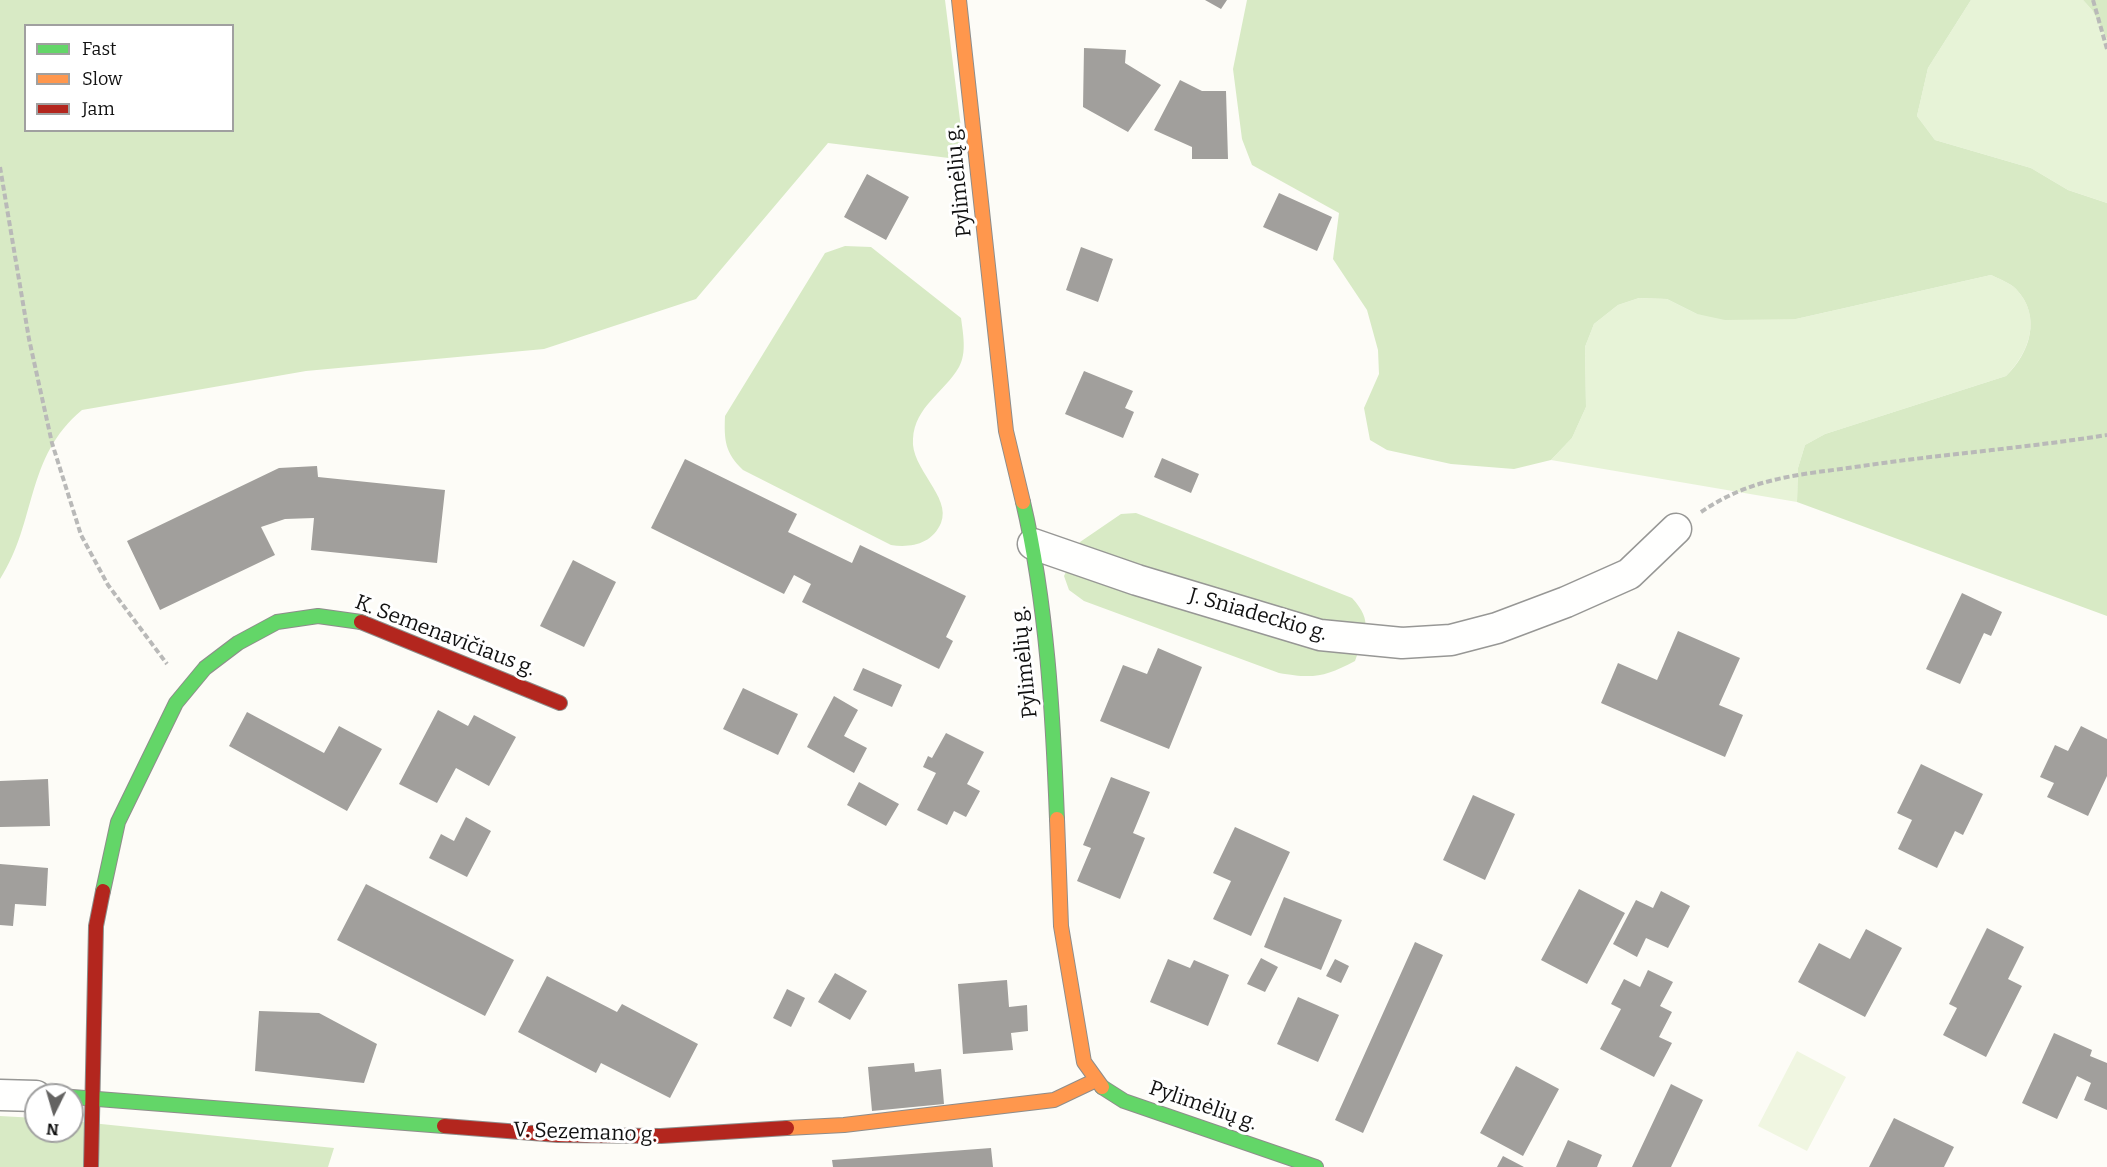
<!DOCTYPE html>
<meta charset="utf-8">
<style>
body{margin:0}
#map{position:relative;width:2107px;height:1167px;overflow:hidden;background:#fdfcf7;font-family:Bitter,serif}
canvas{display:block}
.legend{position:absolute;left:24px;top:24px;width:210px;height:108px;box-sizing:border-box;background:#fff;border:2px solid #a0a0a0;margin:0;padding:8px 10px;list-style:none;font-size:18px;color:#111}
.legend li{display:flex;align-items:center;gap:12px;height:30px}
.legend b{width:30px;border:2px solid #a0a0a0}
.north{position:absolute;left:24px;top:1083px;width:60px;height:60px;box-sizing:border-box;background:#fff;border:2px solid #a0a0a0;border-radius:50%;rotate:185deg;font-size:16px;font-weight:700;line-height:24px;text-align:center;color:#111}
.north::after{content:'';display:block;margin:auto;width:21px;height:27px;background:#646362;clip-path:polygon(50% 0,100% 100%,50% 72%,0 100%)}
</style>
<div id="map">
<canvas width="2107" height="1167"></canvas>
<ul class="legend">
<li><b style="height:8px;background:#63d668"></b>Fast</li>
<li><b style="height:8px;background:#ff974d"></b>Slow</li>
<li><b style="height:8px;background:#b3261e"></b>Jam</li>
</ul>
<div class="north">N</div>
</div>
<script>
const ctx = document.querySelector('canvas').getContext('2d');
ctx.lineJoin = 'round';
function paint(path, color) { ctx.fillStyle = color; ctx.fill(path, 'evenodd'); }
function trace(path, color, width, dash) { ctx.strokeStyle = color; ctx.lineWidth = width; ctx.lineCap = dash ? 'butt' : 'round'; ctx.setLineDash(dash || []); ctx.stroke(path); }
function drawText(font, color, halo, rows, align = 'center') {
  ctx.font = font + ' Bitter,serif'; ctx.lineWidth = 6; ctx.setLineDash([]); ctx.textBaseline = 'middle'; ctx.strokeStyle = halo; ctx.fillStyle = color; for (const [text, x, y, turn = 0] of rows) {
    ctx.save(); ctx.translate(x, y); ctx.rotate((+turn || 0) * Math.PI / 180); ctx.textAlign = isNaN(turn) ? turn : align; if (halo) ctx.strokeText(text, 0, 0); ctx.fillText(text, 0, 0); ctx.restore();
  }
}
const green = new Path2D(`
 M1971,0H2083L2092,10L2107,39V203L2068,190L2031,168L1935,140L1917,116L1928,68Z
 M1991,275C1999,279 2010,283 2016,289C2042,316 2030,352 2006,376L1825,434L1805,445L1798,468L1797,502L1551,460L1572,438L1586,407L1585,347L1594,324L1618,305L1639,298L1667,299L1697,314L1796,319Z`);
const forest = new Path2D(`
 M0,0H945L965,160L828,143L696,299L544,349L306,371L82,410C25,457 37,522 0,579ZM26,26H232V130H26Z
 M1247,0H1971L1928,68L1917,116L1935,140L2031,168L2068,190L2107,203V616L1797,502L1798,468L1805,445L1825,434L2006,376C2030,353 2042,316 2016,289C2010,283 1999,279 1991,275L1796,319L1725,320L1697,314L1667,299L1639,298L1618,305L1594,324L1585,347L1586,407L1572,438L1551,460L1514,469L1451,464L1387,450L1370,440L1364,408L1379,374L1378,350L1367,310L1333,259L1339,213L1252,165L1242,139L1233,69Z
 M2083,0H2107V39L2092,10Z
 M845,246L871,247L961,318C963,333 967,353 959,367C944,393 915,406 913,439C910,468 952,497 941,523C932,544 911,548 891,545L743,470C725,453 724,440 725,416L825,253Z
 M1136,513L1352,598C1374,622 1365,633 1355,661C1325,677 1313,679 1279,673L1084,601L1069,590L1064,576L1080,542L1121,514Z
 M0,1116L36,1118V1131H72V1121L334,1148L328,1167H0Z`);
const pitch = new Path2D(`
 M1797,1051L1846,1077L1807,1151L1758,1126Z`);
const building = new Path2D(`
 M1205,0H1227L1221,9Z
 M1084,48L1126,50L1125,63L1161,85L1128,132L1083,107Z
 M1180,80L1202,91H1226L1228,159H1192V147L1154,130Z
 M867,174L909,197L886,240L844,217Z
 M1279,193L1332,217L1317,251L1263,227Z
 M1081,247L1113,259L1098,302L1066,290Z
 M1084,371L1133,391L1125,408L1134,412L1123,438L1065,414Z
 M1162,458L1199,474L1191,493L1154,477Z
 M685,459L797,514L788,532L852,563L860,545L966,596L946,637L953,641L939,669L802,602L811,584L794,575L784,594L651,528Z
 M317,466L318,477L445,490L437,563L311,550L314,518L285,519L261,527L275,555L160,610L127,541L279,468Z
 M573,560L616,582L584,647L540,626Z
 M1962,593L2002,612L1991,636L1984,633L1960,684L1926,669Z
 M1678,631L1740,658L1719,705L1743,715L1725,757L1601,703L1618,663L1657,680Z
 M1158,648L1202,667L1169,749L1100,721L1123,665L1147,674Z
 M863,668L902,685L892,707L853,690Z
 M743,688L798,714L778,755L723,729Z
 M834,696L858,710L844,736L867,748L854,773L807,747Z
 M438,710L468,726L474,715L516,737L489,786L456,768L437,803L399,784Z
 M247,712L324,753L339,726L382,749L347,811L229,746Z
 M2081,726L2107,739V776L2088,816L2047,797L2054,783L2040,777L2055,745L2068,751Z
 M946,733L984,752L967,784L980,791L966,817L954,811L947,825L917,810L936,773L923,767L928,756L932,758Z
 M1921,764L1983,794L1963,835L1955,831L1937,868L1898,849L1912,820L1897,813Z
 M1111,777L1150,792L1133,833L1145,838L1120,899L1077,881L1091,848L1083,845Z
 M48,779L50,826L0,827V781Z
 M859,782L899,804L886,826L847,805Z
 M1473,795L1515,814L1485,880L1443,860Z
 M466,817L491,831L467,877L429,858L441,834L454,841Z
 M1235,827L1290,852L1251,936L1213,919L1231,881L1213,873Z
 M0,864L48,868L46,906L15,904L13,926L0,925Z
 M366,884L514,960L485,1016L337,940Z
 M1579,889L1625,913L1587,984L1541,960Z
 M1661,891L1690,906L1668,948L1646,938L1637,957L1613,944L1636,900L1653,908Z
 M1284,897L1342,920L1321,970L1264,947Z
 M1987,928L2024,947L2008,979L2022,986L1986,1057L1943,1035L1957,1008L1949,1004Z
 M1866,929L1902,948L1865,1017L1798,982L1819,943L1850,959Z
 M1415,942L1443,955L1363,1133L1335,1120Z
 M1261,958L1278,967L1265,992L1247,984Z
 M1168,959L1190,968L1194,960L1229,975L1208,1026L1150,1002Z
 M1335,959L1349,966L1341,983L1326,976Z
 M1648,970L1673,982L1660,1006L1672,1012L1659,1037L1672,1043L1654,1077L1600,1049L1621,1009L1611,1004L1624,979L1640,987Z
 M835,973L867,991L850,1020L818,1002Z
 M547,976L617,1012L622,1004L698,1044L670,1098L601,1063L596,1073L518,1032Z
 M1007,980L1009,1007L1027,1005L1028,1031L1011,1033L1013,1050L963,1054L958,984Z
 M787,989L805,998L791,1027L773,1018Z
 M1298,997L1339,1015L1318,1062L1277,1044Z
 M259,1011L319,1013L377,1044L364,1083L255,1071Z
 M2054,1033L2092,1050L2090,1056L2107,1063V1110L2084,1100L2091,1083L2077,1076L2057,1119L2022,1103Z
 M914,1063L915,1072L941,1069L944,1104L872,1111L868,1067Z
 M1516,1066L1559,1089L1523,1156L1480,1133Z
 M1671,1084L1703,1100L1671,1167H1632Z
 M1894,1118L1954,1147L1944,1167H1869Z
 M1568,1140L1602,1155L1597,1167H1556Z
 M991,1148L993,1167H833L832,1160Z
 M1503,1156L1524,1167H1497Z`);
const path = new Path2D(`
 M2093,0L2107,49
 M0,167L29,339L52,443L81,535L108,585L167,664
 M1701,512C1754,476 1801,475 1862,466C1943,454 2026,448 2107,435`);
const street = new Path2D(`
 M1033,544L1137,580L1320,635L1402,643L1451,640L1497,628L1566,602L1629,574L1676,529
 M0,1095L36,1096`);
const fast = new Path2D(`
 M1023,502C1047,604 1053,715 1057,819
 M103,891L118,822L176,703L205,668L238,643L277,622L318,616L361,622
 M1102,1087L1124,1101L1316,1167
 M72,1097L444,1126`);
const slow = new Path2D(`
 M959,0L1006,431L1023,502
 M1057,819L1061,926L1084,1062L1102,1087
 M787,1128L844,1125L1054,1100L1094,1081`);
const jam = new Path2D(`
 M361,622L560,703
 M444,1126L558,1135L661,1136L787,1128
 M91,1167L96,926L103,891`);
const streetNames = [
 ["Pylimėlių g.",959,181,-96],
 ["J. Sniadeckio g.",1258,615,16],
 ["K. Semenavičiaus g.",445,636,21],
 ["Pylimėlių g.",1025,662,-96],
 ["Pylimėlių g.",1203,1106,19],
 ["V. Sezemano g.",585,1133,2]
];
paint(green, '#e7f3d7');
paint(forest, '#d8eac5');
paint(pitch, '#f0f6e1');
paint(building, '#a19f9c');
trace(street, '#979795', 33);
trace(fast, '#8e8d8b', 16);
trace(slow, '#8e8d8b', 16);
trace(jam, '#8e8d8b', 16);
trace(path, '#b9b9b8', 4, [6, 3]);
trace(street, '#fffffe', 30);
trace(fast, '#63d668', 14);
trace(slow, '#ff974d', 14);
trace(jam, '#b3261e', 14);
drawText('21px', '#111', '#fff', streetNames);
</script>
